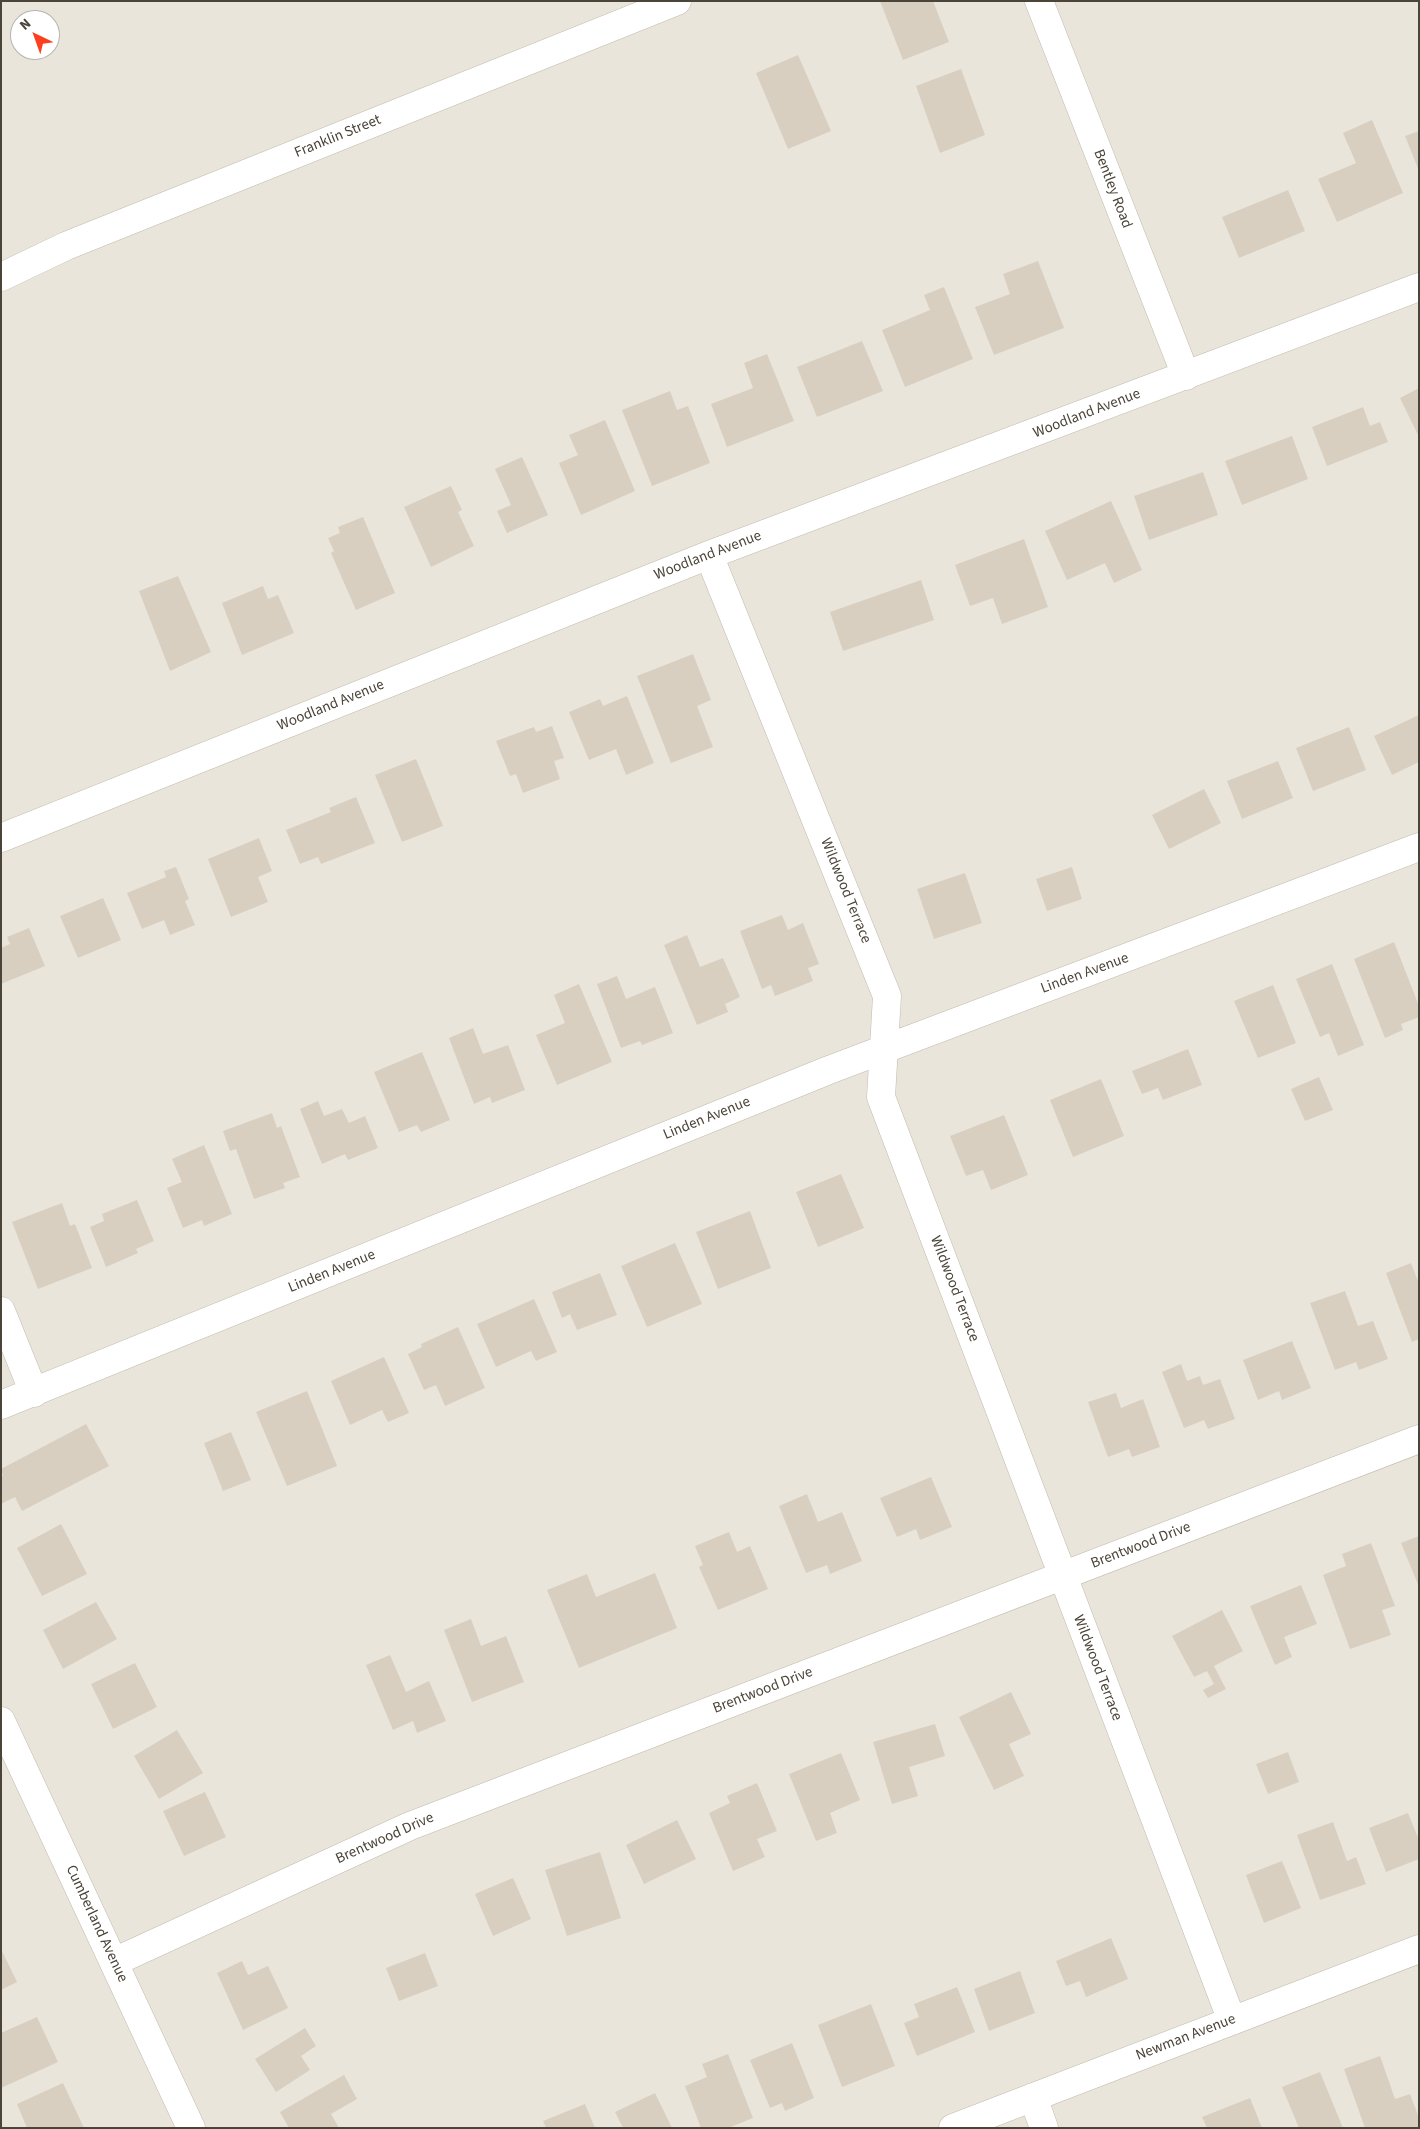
<!DOCTYPE html>
<style>
body{margin:0}
#map{position:relative;width:1420px;height:2129px;overflow:hidden;background:#f6f3ec;font-family:"Source Sans 3",sans-serif}
canvas{display:block}
.frame{position:absolute;inset:0;border:2px solid #4b4439;pointer-events:none}
.north{position:absolute;left:10px;top:10px;width:50px;height:50px;box-sizing:border-box;background:#fff;border:1px solid #b7b4b0;border-radius:50%;rotate:318deg;font-size:14px;font-weight:700;line-height:20px;text-align:center;color:#4b4439}
.north::after{content:'';display:block;margin:auto;width:18px;height:22px;background:#fc3f1d;clip-path:polygon(50% 0,100% 100%,50% 72%,0 100%)}
</style>
<div id="map">
<canvas width="1420" height="2129"></canvas>
<div class="frame"></div>
<div class="north">N</div>
</div>
<script>
const ctx = document.querySelector('canvas').getContext('2d');
ctx.lineJoin = 'round';
function paint(path, color) { ctx.fillStyle = color; ctx.fill(path, 'evenodd'); }
function trace(path, color, width, dash) { ctx.strokeStyle = color; ctx.lineWidth = width; ctx.lineCap = dash ? 'butt' : 'round'; ctx.setLineDash(dash || []); ctx.stroke(path); }
function drawText(font, color, halo, rows, align = 'center') {
  ctx.font = font + ' "Source Sans 3",sans-serif'; ctx.lineWidth = 5; ctx.setLineDash([]); ctx.textBaseline = 'middle'; ctx.strokeStyle = halo; ctx.fillStyle = color; for (const [text, x, y, turn = 0] of rows) {
    ctx.save(); ctx.translate(x, y); ctx.rotate((+turn || 0) * Math.PI / 180); ctx.textAlign = isNaN(turn) ? turn : align; if (halo) ctx.strokeText(text, 0, 0); ctx.fillText(text, 0, 0); ctx.restore();
  }
}
const residential = new Path2D(`
 M1,1H1419V2128H1ZM20,20H50V50H20Z`);
const building = new Path2D(`
 M880,1H933L949,42L903,60Z
 M798,55L831,131L788,149L756,73Z
 M961,69L985,135L940,153L916,86Z
 M1372,120L1403,193L1337,222L1318,179L1356,163L1343,133Z
 M1419,131V171L1405,136Z
 M1288,190L1305,231L1239,258L1222,217Z
 M1038,261L1064,328L994,355L975,307L1010,294L1003,274Z
 M944,287L973,359L905,387L882,330L930,310L924,295Z
 M862,341L883,391L817,417L797,367Z
 M767,354L794,421L727,447L711,404L753,388L744,363Z
 M1419,388V437L1400,398Z
 M670,391L677,410L688,406L710,463L652,486L622,410Z
 M1363,407L1370,426L1380,422L1388,442L1327,466L1312,427Z
 M605,420L635,491L581,515L559,463L578,455L569,435Z
 M1292,436L1308,479L1242,505L1225,461Z
 M522,457L548,515L507,533L497,511L511,505L495,469Z
 M1203,472L1218,515L1149,540L1134,496Z
 M451,486L462,510L458,512L474,546L431,567L404,507Z
 M1111,501L1142,570L1114,583L1105,563L1067,580L1045,531Z
 M363,517L395,593L356,610L331,553L334,551L328,538L340,533L338,527Z
 M1024,539L1048,607L1002,624L993,598L970,606L955,565Z
 M178,576L211,652L170,671L139,591Z
 M921,580L934,620L843,651L830,612Z
 M263,586L268,599L278,595L294,633L242,655L222,603Z
 M693,654L711,700L697,706L713,747L671,763L637,676Z
 M627,696L654,763L626,775L616,749L589,760L569,712L600,699L603,706Z
 M1419,715V762L1392,775L1374,736Z
 M552,726L564,758L554,761L560,779L523,793L516,774L510,776L496,741L534,727L536,732Z
 M1349,727L1366,770L1313,791L1296,748Z
 M416,759L443,826L402,842L375,775Z
 M1278,761L1293,798L1242,819L1227,781Z
 M1204,789L1221,823L1169,849L1152,815Z
 M356,797L375,843L321,864L318,857L300,864L286,830L331,812L329,808Z
 M259,838L272,871L258,877L268,902L231,917L208,859Z
 M176,867L189,899L185,901L195,925L170,935L164,920L142,929L127,893L166,877L164,871Z
 M1072,867L1082,899L1047,911L1036,879Z
 M965,873L982,923L934,939L917,889Z
 M103,898L121,940L78,958L60,916Z
 M782,915L788,930L803,923L819,964L808,968L813,981L775,996L771,985L762,989L740,931Z
 M29,928L45,966L1,984V948L10,944L7,937Z
 M687,935L700,967L723,958L740,997L725,1004L728,1012L697,1025L664,945Z
 M1394,942L1419,1006V1017L1401,1024L1403,1030L1385,1038L1354,959Z
 M1332,964L1364,1045L1338,1056L1329,1033L1320,1037L1296,979Z
 M617,976L626,999L655,987L673,1033L642,1045L640,1041L621,1048L597,984Z
 M579,984L612,1062L557,1085L536,1035L565,1023L554,995Z
 M1273,985L1296,1043L1258,1058L1234,1001Z
 M473,1028L483,1054L508,1045L525,1090L492,1103L490,1097L474,1104L449,1038Z
 M1188,1049L1202,1085L1163,1100L1158,1088L1142,1094L1132,1071Z
 M422,1052L450,1120L421,1132L417,1125L399,1132L374,1072Z
 M1319,1077L1333,1110L1305,1121L1291,1089Z
 M1101,1079L1124,1136L1073,1157L1050,1100Z
 M318,1101L324,1116L342,1109L349,1123L365,1116L378,1148L348,1160L345,1154L322,1164L300,1109Z
 M272,1113L277,1128L281,1126L300,1177L283,1183L285,1188L254,1199L236,1149L230,1151L223,1131Z
 M1004,1115L1028,1175L991,1190L983,1170L966,1176L950,1136Z
 M204,1145L232,1214L204,1226L202,1220L183,1228L167,1188L182,1182L172,1159Z
 M841,1174L864,1228L818,1247L796,1192Z
 M137,1200L154,1241L136,1249L138,1253L106,1267L90,1227L104,1221L102,1214Z
 M62,1203L70,1226L75,1224L92,1268L38,1289L12,1222Z
 M750,1211L771,1268L718,1289L696,1232Z
 M675,1243L702,1304L647,1327L621,1266Z
 M1411,1263L1419,1284V1339L1412,1342L1386,1273Z
 M600,1273L617,1315L577,1330L570,1314L562,1318L552,1292Z
 M1345,1291L1358,1326L1373,1321L1388,1359L1359,1370L1356,1362L1335,1370L1310,1303Z
 M534,1299L557,1352L536,1361L531,1351L496,1367L477,1324Z
 M458,1327L485,1388L445,1406L436,1385L424,1390L408,1354L422,1347L421,1344Z
 M1292,1341L1311,1388L1282,1400L1279,1391L1258,1400L1243,1360Z
 M384,1357L409,1413L388,1422L382,1410L350,1425L331,1381Z
 M1181,1364L1187,1381L1200,1376L1203,1385L1220,1379L1235,1419L1208,1429L1204,1420L1184,1428L1162,1372Z
 M307,1391L337,1466L287,1486L256,1412Z
 M1116,1393L1121,1408L1143,1399L1160,1447L1132,1457L1129,1449L1108,1457L1088,1402Z
 M86,1424L109,1466L22,1511L15,1497L1,1504V1477L3,1476L1,1469Z
 M231,1432L251,1480L223,1491L204,1443Z
 M931,1477L952,1527L920,1540L916,1529L897,1537L880,1498Z
 M807,1494L818,1522L842,1512L862,1561L830,1574L827,1565L806,1573L779,1506Z
 M61,1524L87,1574L42,1596L17,1548Z
 M729,1532L737,1552L750,1546L768,1589L718,1610L699,1567L703,1565L695,1546Z
 M1419,1536V1587L1401,1543Z
 M1371,1543L1395,1606L1382,1610L1391,1635L1350,1649L1323,1575L1346,1566L1342,1554Z
 M655,1573L677,1628L579,1668L547,1590L587,1574L596,1597Z
 M1301,1585L1317,1624L1284,1637L1292,1657L1275,1665L1250,1606Z
 M96,1602L117,1639L63,1669L43,1630Z
 M1222,1610L1243,1651L1214,1666L1226,1689L1208,1698L1203,1690L1214,1684L1207,1671L1194,1677L1172,1636Z
 M471,1619L481,1646L506,1636L524,1682L472,1702L444,1630Z
 M390,1655L406,1692L429,1681L446,1721L417,1733L413,1721L393,1730L366,1665Z
 M135,1663L157,1707L113,1729L91,1684Z
 M1011,1692L1031,1734L1009,1744L1024,1776L994,1790L959,1717Z
 M935,1724L945,1756L909,1767L918,1796L892,1804L873,1742Z
 M177,1730L203,1773L159,1799L134,1756Z
 M1288,1752L1299,1782L1268,1794L1256,1764Z
 M841,1753L860,1800L830,1813L837,1833L816,1841L789,1774Z
 M757,1783L777,1831L757,1839L765,1857L733,1871L709,1813L730,1803L727,1796Z
 M205,1792L226,1837L184,1856L163,1811Z
 M1408,1813L1419,1840V1859L1386,1872L1369,1828Z
 M677,1820L696,1859L644,1884L626,1845Z
 M1333,1822L1347,1861L1356,1857L1366,1884L1320,1900L1297,1835Z
 M600,1852L621,1918L567,1936L545,1870Z
 M1282,1861L1301,1908L1264,1923L1246,1875Z
 M513,1878L531,1919L493,1936L475,1894Z
 M1111,1938L1128,1979L1086,1997L1080,1981L1066,1986L1056,1961Z
 M1,1949L17,1982L1,1990Z
 M425,1953L438,1986L399,2001L386,1968Z
 M242,1961L248,1975L268,1966L288,2008L243,2030L217,1973Z
 M1020,1971L1035,2013L989,2031L974,1989Z
 M957,1987L975,2032L917,2056L904,2023L919,2017L914,2004Z
 M871,2004L895,2066L842,2087L818,2025Z
 M37,2017L58,2062L1,2088V2033Z
 M305,2028L316,2046L301,2056L310,2070L276,2092L255,2059Z
 M792,2043L814,2098L785,2111L782,2103L770,2108L750,2060Z
 M728,2054L753,2118L728,2128H701L685,2086L707,2077L702,2064Z
 M1380,2056L1395,2099L1410,2094L1419,2118V2128H1365L1344,2069Z
 M1320,2072L1343,2128H1299L1282,2087Z
 M344,2075L357,2099L331,2114L339,2128H289L280,2112Z
 M63,2083L84,2128H27L17,2104Z
 M655,2093L672,2128H623L615,2112Z
 M1250,2098L1262,2128H1207L1202,2117Z
 M585,2104L595,2128H546L543,2121Z`);
const minor = new Path2D(`
 M1039,1L1186,376
 M1,277L66,246L677,1
 M709,555L887,996L881,1097L1232,2021
 M1,838L709,555L1419,287
 M1,1311L34,1393
 M1,1405L829,1070L1419,847
 M1,1721L191,2128
 M114,1962L410,1826L1419,1439
 M1033,2097L1044,2128
 M953,2128L1419,1949`);
const streetNames = [
 ["Franklin Street",338,137,-22],
 ["Bentley Road",1112,189,69],
 ["Woodland Avenue",1087,414,-21],
 ["Woodland Avenue",708,556,-21],
 ["Woodland Avenue",331,706,-22],
 ["Wildwood Terrace",845,891,68],
 ["Linden Avenue",1085,974,-20],
 ["Linden Avenue",707,1119,-22],
 ["Linden Avenue",332,1272,-22],
 ["Wildwood Terrace",954,1289,69],
 ["Brentwood Drive",1141,1546,-21],
 ["Wildwood Terrace",1097,1668,69],
 ["Brentwood Drive",763,1691,-21],
 ["Brentwood Drive",385,1839,-24],
 ["Cumberland Avenue",96,1924,65],
 ["Newman Avenue",1186,2038,-21]
];
paint(residential, '#eae5da');
paint(building, '#d8cfc1');
trace(minor, '#c2bbae', 29);
trace(minor, '#fff', 28);
drawText('15px', '#4b4439', '#fff', streetNames);
</script>
